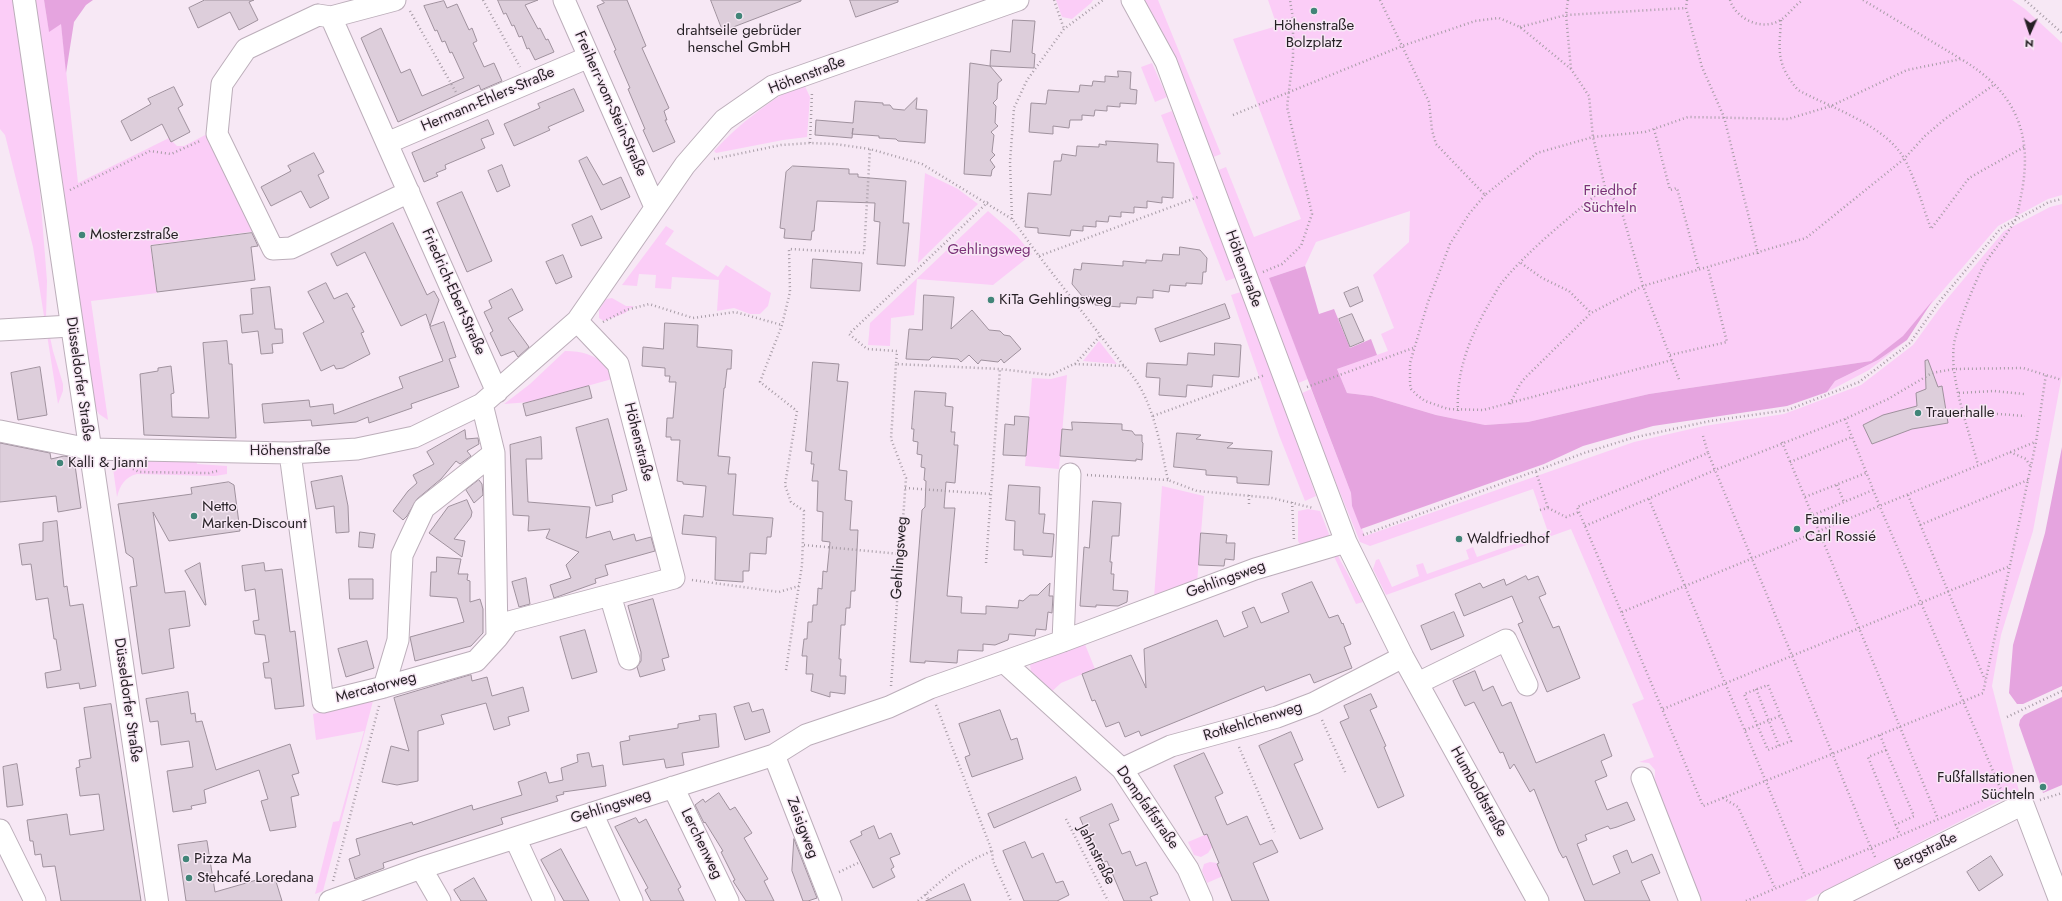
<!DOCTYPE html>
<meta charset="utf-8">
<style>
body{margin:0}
#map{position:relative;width:2062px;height:901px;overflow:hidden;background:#f7e8f5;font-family:Jost,sans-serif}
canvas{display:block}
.north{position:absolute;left:2010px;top:12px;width:40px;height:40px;-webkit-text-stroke:3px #f7e8f5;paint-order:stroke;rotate:183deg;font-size:11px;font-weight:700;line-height:16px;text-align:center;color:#251f24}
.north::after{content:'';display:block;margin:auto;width:14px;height:18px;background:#251f24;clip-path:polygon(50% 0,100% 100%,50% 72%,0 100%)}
</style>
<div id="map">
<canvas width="2062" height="901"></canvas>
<div class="north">N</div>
</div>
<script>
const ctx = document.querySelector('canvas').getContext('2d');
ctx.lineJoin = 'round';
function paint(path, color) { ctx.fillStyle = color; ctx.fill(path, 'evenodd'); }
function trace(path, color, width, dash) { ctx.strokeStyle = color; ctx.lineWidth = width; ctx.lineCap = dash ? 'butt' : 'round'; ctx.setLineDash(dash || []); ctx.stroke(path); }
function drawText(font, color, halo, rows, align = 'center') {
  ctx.font = font + ' Jost,sans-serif'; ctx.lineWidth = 3; ctx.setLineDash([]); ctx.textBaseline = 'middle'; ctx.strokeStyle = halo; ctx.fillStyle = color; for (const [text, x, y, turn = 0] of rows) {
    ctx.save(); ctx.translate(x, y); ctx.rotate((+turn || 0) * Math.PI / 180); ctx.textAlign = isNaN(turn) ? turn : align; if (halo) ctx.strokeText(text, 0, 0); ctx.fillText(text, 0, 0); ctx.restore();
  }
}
const green = new Path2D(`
 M0,0H16L35,129L47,281L46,318L53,351L63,384V391L58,404L33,247L5,135L0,129Z
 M33,0H44L49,31L61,23L78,183L169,138L177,146H184L211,132L257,231L150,245L157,293L91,301L108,420L99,414L93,405Z
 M1056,0H1093L1091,3L1072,19L1062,17Z
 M1142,0H1158L1221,154L1211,158Z
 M1268,0H2012L2025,9L2062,43V195L2048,199L1998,226L1903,337L1871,361L1649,394L1528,422L1485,425L1436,415L1372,396L1347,393L1337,369L1388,351L1381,334L1394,328L1373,275L1409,242L1410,211L1316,242L1305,266L1269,278L1308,379L1296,384L1216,171L1226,167L1254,237L1301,219L1233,39L1277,26Z
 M1152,63L1167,97L1155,102L1141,67Z
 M803,82L810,97L807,137L783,140L716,153L714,151C740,123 769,101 803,82Z
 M1172,111L1229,260L1236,262L1241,276L1226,281L1161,115Z
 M925,173L958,189L978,204L918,263Z
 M2062,204V375L2033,531L2001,635L1992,686L2019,791L1805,901H1697L1654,797L1655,770L1649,763L1639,762L1654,757L1632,704L1644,699L1571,529L1386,595L1373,569L1376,560L1379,559L1392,587L1419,576L1416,565L1423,563L1427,574L1469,559L1466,550L1473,547L1477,557L1548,532L1533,489L1370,546L1360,542L1300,394L1311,389L1351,493L1352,506L1365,536L1634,442L1704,426L1784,414L1861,385L1913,345L1942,305L2004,231L2050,207Z
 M988,211L1017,236L1032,254L993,285L917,279L914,315L891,318L890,346L868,345L870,323Z
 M666,226L674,231L665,244L718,277L726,265L771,293L768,306L760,314H750L734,308L717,311L719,280L672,277L671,289L655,288L656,275L639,274L637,286L622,285Z
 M1247,290L1249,311L1316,496L1305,501L1279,435L1231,295Z
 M612,298L626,306H634L625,313L604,321L599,318V310L606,299Z
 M1907,340L1869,370L1827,392L1835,381L1878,360Z
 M1099,341L1117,364L1083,361Z
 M565,351C583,351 593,355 608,365L612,379L530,402L504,404L530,384Z
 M1067,375L1059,469L1025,466L1032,378L1051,379Z
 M196,459L197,464L227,466V474L215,476L137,474C125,477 120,485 117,497L113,468L124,460Z
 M1162,486L1204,496L1197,583L1154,598Z
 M1308,509L1320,511L1329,534L1327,540L1301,546L1298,541V511Z
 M1332,552L1337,554L1363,602L1356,604Z
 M1084,642L1095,669L1061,683L1048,695L1032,681L1030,664Z
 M373,701L323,891L315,894L333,822L339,821L364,731L316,740L313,714Z
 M1207,834L1212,847L1208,853L1201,857L1194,855L1188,842Z
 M1210,862L1217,863L1223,876L1207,883L1202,871L1204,864Z`);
const forest = new Path2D(`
 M44,0H93L86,5L74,22L66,73L61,24L49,32Z
 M1305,266L1319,314L1334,309L1350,348L1371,339L1377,355L1337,369L1347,393L1372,396L1436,415L1485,425L1528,422L1649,394L1871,361L1903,336L1933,300L1907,340L1878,360L1835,381L1827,392L1787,406L1653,426L1583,446L1544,464L1361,529L1352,506L1351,493L1269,278Z
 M2062,447V686L2023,704H2017L2009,693L2013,645L2045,533Z
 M2062,697V785L2043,793L2019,725L2020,720L2024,715Z`);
const building = new Path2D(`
 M205,0H254L249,2L258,20L239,30L230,12L198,28L189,8Z
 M498,0H538L525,5L538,29L540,28L546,40L548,39L554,52L535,60L529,48L527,49L522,36L519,37L514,25L512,26L506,13L504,14Z
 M602,0H627L646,46L642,48L669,108L664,111L667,120H665L675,142L653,152L643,130L645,129L628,89L630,88L614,51L616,50L597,6L604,3Z
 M711,0H801V1L723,31Z
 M850,0H898V2L856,17Z
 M444,1L447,8L457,4L469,30L472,28L477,41L473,43L484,67L494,63L502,81L481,90L479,85L398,122L361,38L381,28L401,73L410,69L422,96L464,78L452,52L450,53L445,41L442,42L437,30L435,31L424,6Z
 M1013,20L1035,21L1032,53L1035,54L1034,68L990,66L1002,80L998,83L997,99L993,103L996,106L995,123L998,126L991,132L994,135L992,152L995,155L990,160L995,167L992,170L991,176L964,174L970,63L990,66L991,50L1010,52Z
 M1118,71L1131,72L1130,89L1137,90L1136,104L1120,103V107L1107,106V111L1095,110L1094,116L1082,115V120H1070L1069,128L1053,126V134L1029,132L1031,103L1046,104L1048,90L1079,92L1080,85L1092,86L1093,81L1105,82V76L1118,77Z
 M174,87L183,105L178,108L190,132L171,142L162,124L131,141L121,121L151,104L148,99Z
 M574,89L584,111L548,127L550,130L514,146L504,124L540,108L538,104Z
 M917,98L916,109L927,110L925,143L898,141L896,139L879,138V136L852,134L853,128L852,138L815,135L816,120L853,123L855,101L883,103V105H890L893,109L904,110Z
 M488,120L494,134L481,139L485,148L445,165L446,169L436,173L438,176L424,182L412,153Z
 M1106,141L1158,144L1157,162L1174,163L1173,198L1162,197V203L1147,201V208L1134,207V213L1121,212V217L1109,216L1108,222L1096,221V227L1083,226V231L1071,230L1070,236L1038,233V228L1025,227L1028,193L1051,195L1054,161H1061L1062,154L1076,156L1077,146L1099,147V144L1106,145Z
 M314,153L324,172L318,175L329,198L310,208L301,191L271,206L261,187L291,171L288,166Z
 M587,157L603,185L621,177L630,197L601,210L579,161Z
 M502,165L510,186L497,192L488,171Z
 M793,166L849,169V174H858V177L906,181L903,223H909L905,266L877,264L880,222L874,221L875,203L817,201L814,231H812L811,240L784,238L785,229L780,228L786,172Z
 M462,192L492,261L467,272L437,203Z
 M592,216L602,238L581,246L572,225Z
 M393,223L427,295L434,291L439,300L430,326L426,314L401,326L365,252L337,266L331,254Z
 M252,233L258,246L251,247L255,280L157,292L151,246Z
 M1180,247L1200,250L1207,258L1206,272H1203L1202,284L1186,283V286L1170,285L1169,292L1153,290V298L1137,297L1136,304L1120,303V307L1095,305V297L1082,296L1072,284L1074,269L1081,270L1082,263L1123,266V261L1146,263V260L1162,261L1163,254L1179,255Z
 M563,255L572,277L556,284L546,262Z
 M813,259L862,263L860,291L811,288Z
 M326,283L334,299L347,293L355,307L352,308L364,332L361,333L370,354L343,368L336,369L334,365L321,371L303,333L324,322L308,292Z
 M270,287L275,329H282L283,343L272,344L273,353L261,354L258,331L242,333L240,315L253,314L251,289Z
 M1358,287L1363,301L1350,307L1344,293Z
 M512,289L523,310L508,318L529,347L518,357L514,351L501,356L490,333L493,331L484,312L492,308L489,301Z
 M924,295L954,297L951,329L972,310L989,330L1000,331L1004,335L1010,336L1021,349L1004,363L1001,359L998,362L981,360L978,364L969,355L961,362L958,359L932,357L929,360L906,359L909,329L922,330Z
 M1225,304L1230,318L1160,342L1155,329Z
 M1352,314L1364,341L1350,347L1339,319Z
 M444,322L456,357L449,359L459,387L411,404L412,408L369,423L368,417L356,422L312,426L311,420L264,423L262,404L309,400L310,407L333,404L334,414L403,388L399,377L443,361L430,327Z
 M665,323L698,325L697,347L732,350L731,369H727L725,388H724L718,456L730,457L728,474H736L733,515L773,518L771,537H767L766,554L750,553L749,571H743V582L715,580L716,537L682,534L684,515L703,517L706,486L683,484V482L677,481L680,440H671V437H666L667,418H673L676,382H669L670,376H665V368L642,366L643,347L663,349Z
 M227,341L229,364H232L236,438L144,435L140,374L158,371V368L171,366L174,393L171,394L172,417L209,418L203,343Z
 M1215,343L1241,345L1239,377L1213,375L1212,387L1187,385L1186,397L1159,395L1160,378L1146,377L1147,363L1187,365L1188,353L1214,355Z
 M1928,360L1938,387L1942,386L1948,423L1912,429L1872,444L1863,425L1883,415L1917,406L1916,393L1926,389L1925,361Z
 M813,362L839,364L837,381L848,382L839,470L847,471L845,500L852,501L850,530H858L855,591H851L850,608H846L845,625H841L839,659H841L840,676H846L845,694L830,692V697L811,691L813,674H806L807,656H802L804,639H807L808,622H812L813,605H817L818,588L822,589L823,571L827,572L830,542L822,541L823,512L817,511L818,481H812L814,464H811L812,452L806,451Z
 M40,367L47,415L18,420L11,373Z
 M589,386L592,398L526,416L523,404Z
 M915,391L946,393L945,406L953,407L951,432H955L954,445H958L955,483L946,482L944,508H955L947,596L962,597L961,613L986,614V606L1018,608L1019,600L1023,601L1030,595H1038L1050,583L1049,596H1053L1052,613L1048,612L1046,630L1036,629L1035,636L1009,634L1008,640L995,645L983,644V651L958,650L957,663L925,661V663L910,662L922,510L925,507L926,481L924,480L925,468L921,467L922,455L917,454L918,442L913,441L914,429H912Z
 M1015,416L1029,417L1026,456L1003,455L1005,424L1014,425Z
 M608,419L627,490L612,495L613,502L596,506L576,428Z
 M1072,422L1122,424V430L1132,431L1135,435H1142V442L1143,443L1142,460L1136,459V461L1060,456L1062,429L1072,430Z
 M465,430L466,439L478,438L479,444L467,451L471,456L460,464L456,461L441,479L417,499L407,516L403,520L393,511L408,491L417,483L413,475L434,464L427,452Z
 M1177,433L1201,435L1196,439L1233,443L1227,448L1272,451L1269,485L1237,483V477L1206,475V470L1174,467Z
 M541,437L542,459H526L528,502L590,507L586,538L610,531L613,540L634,534L636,541L651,537L655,551L605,565L608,575L595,579L596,583L554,598L550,585L571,578L566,565L579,552L546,538L550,529L528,531L529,516L513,515L510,445Z
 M0,443L50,453L51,459L64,456L74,458L81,508L58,512L56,496L0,502Z
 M342,476L348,506L349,532L336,533L334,506L316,509L311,482Z
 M479,480L482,484L483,495L474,503L466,490Z
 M229,482L234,485L240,531L169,541L153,512L165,593L185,591L190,626L169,629L174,668L142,674L130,587L137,586L133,558L126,553L118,504L192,494L191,488Z
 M1009,485L1040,487L1039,514H1045L1043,533L1054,534L1052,557L1023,555V550H1014L1015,521L1006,520Z
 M467,500L472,512L471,517L454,539L465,541L462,557L429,533L448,507Z
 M1093,501L1121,503L1119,536H1112L1110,562H1112L1111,574H1114L1113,590L1128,591L1127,602L1118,606L1096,605V607L1080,606L1084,547L1089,548Z
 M57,521L64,587L67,586L70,606L83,604L96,686L80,689L79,683L47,688L45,673L61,670L56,639H54L48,598L36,600L31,564L22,565L19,544L43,541V523Z
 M360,532L375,534L373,548L359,547Z
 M1201,533L1227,535L1226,543H1235L1234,560L1225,559L1224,566L1199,565Z
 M437,557L461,559L458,574H468L467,580L470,581V602L480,599L483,609V633L471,646L415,661L410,637L464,622L457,598L430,596L431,572H436Z
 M200,563L206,605H205L185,571Z
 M264,563L265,571L282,569L290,632L295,631L304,706L275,709L271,678H265L263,663L269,662L265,635L255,634L253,621L259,620L255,589L245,591L242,566Z
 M1526,576L1528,580L1538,576L1546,594L1539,597L1553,628L1559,626L1580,678L1547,692L1518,624L1523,622L1512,596L1464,616L1455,594L1480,583L1483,588L1504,579L1506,585Z
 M526,578L530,604L519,607L512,582Z
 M349,579H373V599H350Z
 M1312,582L1329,618L1338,615L1342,624L1343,623L1351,644L1344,647L1352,668L1314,683L1310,674L1266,691L1264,686L1141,736L1139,731L1125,737L1119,722L1106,727L1095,700L1092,701L1082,674L1131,655L1146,688L1144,649L1217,620L1224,637L1248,627L1242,612L1254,607L1261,623L1289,612L1282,594Z
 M653,599L669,657L662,659L665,670L640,677L637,667L641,661V652L628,606Z
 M1454,612L1464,636L1431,650L1421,626Z
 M585,630L597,672L572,679L560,637Z
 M367,641L374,668L346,677L338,649Z
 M1475,671L1483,691L1493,686L1502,706L1511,702L1536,763L1604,734L1612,756L1601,761L1607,776L1595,781L1607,810L1627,802L1635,820L1617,827L1610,829L1608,826L1585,835L1587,840L1577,844L1593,885L1620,873L1613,856L1627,850L1632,863L1652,854L1660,873L1641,881L1650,901H1585L1566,856L1563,858L1559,851L1534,789L1530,792L1514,764L1510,769L1503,752L1500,753L1474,702L1465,706L1460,696L1453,681Z
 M471,675L472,681L487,677L492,696L523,687L529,711L508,717L510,725L494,730L486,703L441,715L444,724L418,731V781L397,785L382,782L391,746L409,751L394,698Z
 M188,692L191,714L195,713L196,722L202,721L216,770L290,744L299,773L292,775L299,795L291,797L296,827L270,831L261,801L268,799L259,770L204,790L206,803L191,806L192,809L173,812L167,771L193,767L189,741L161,745L158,721L150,722L146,699Z
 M1371,694L1377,707L1370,710L1386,746L1384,747L1404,796L1378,808L1340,722L1349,718L1344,706Z
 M749,703L752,712L763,709L770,732L745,740L734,707Z
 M111,704L141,901H61L55,866L43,867L41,854L35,855L33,841H30L27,820L67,814L70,835L104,830L99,794L80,796L76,768L80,767L79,760L91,758L84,708Z
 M1000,710L1011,740L1017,738L1023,759L972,777L965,757L970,755L959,724Z
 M716,714L719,747L682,753L684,765L666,768L664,759L623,765L620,742L630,740L629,736L678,728V724L700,720L699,716Z
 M1291,732L1303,760L1294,764L1323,829L1300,839L1259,746Z
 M589,753L592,767L603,765L606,786L563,792L564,794L556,796L558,801L501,818L503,824L383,863L384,868L355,879L349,859L360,855L356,839L412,822L413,825L472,805L473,810L522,795L518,782L546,772L549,783L563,780L561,768L578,762L577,755Z
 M1204,753L1223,793L1215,797L1227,825L1247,816L1260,845L1272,840L1278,852L1253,863L1269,901H1232L1217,864L1219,863L1207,834L1204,835L1174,766Z
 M17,764L23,805L7,807L3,767Z
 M1076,777L1081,790L994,828L988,814Z
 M719,793L730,810L735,807L752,833L744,838L768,879L764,881L774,901H746L733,881L735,880L721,852L723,851L705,822L704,823L695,805L703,799L705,802Z
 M1112,804L1119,820L1109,824L1122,854L1130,851L1136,866L1146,862L1158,894L1150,897L1152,901H1124L1107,861L1100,864L1080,818Z
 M636,818L639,823L646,819L681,887L678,889L684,901H651L645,890L648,888L615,827Z
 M874,826L879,839L891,833L900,854L890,858L894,867L891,869L895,877L873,888L850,841L862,835L861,832Z
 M794,839L817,898L808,901H803L792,871Z
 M207,841L215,892L274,875L282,901H186L178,845Z
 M1025,842L1032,858L1043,853L1056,883L1063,881L1069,895L1057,901H1024L1003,851Z
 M561,849L589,901H564L541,860Z
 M1991,856L2003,875L1979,891L1967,872Z
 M474,878L487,901H461L454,890Z
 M964,884L971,901H926Z`);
const path = new Path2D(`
 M483,0L520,67
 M1054,0L1064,29
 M1380,0L1429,102L1432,130L1436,144L1485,195L1537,153L1593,137L1645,132L1688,117L1788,119L1831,106L1907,70L1961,59C2013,90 2033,130 2022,191C2020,200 2019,211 2015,220C2007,236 1993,250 1984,265C1976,279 1956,329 1954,344C1949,379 1969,430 1978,465
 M1568,0L1566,15L1571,69
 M1687,0L1686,8L1702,67L1724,117L1758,254
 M1730,0C1736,20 1764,32 1782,19C1789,14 1795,5 1803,0
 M1863,0L1961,59
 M2025,0L2062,33
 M410,11L457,94
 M1781,20C1779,52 1776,64 1798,90C1831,108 1886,125 1905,160C1916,181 1923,207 1931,229L1969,178L2024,147
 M1520,27L1566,15L1686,8
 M1233,115L1402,46L1475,21L1499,18L1520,27L1571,69L1589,96L1593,137L1605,187L1621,209L1643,286L1680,382
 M1654,129L1670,190L1677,188L1699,270
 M810,143L812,92
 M714,159L781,145L810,143L835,144L870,149L922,164L1012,219L1039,256L1124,366C1153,395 1159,441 1168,480L1197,491L1272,498L1313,508
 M70,190L150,151L171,154L200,141
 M1485,195L1469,214L1450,244L1428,302L1410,363V384L1411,389L1417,395L1425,401L1448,409L1483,410L1672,360
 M988,202L849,334L867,349L897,351L896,364L1000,369L1051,375L1074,364L1124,366
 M1012,219L1010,162L1014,108L1027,80L1064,29L1103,0
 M1039,256L1198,197
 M1521,263L1542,278L1569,291L1591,313
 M1263,272L1282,264L1301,246L1312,214L1287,107L1293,57V19L1290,0
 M603,322L626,310L649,304L693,318L735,312L782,325
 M1670,355L1727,342L1708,268
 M1075,364L1101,335
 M1307,387L1413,348
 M1959,393L1994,391L2024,394
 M1510,404L1520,384L1525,378L1591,313L1643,286L1806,238L1904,159L1925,136L1945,119L1995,84
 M1458,411C1456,373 1468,342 1486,309C1491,301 1495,293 1500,285C1527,250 1571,217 1605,187
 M1965,414H1999L2025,416
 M1153,416L1265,375
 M1845,419L1880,507L2002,792L2000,793
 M1703,436L1708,453
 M1782,442L1938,819
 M2010,452L2026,459L2031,467
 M1790,462L1852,437
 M133,469L139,472L209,473L217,471
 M1536,472L1548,508
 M1087,475L1168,480
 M1837,485L1844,502
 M905,488L991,494
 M1249,495V504
 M1908,495L1985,680
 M1805,497L1866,473
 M1649,499L1805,876
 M1292,502L1294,540
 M1540,510L1548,508L1566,517L1579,512
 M1813,515L1873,490
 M1920,525L2028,480
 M1585,526L1715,470L1845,419L1888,399L1932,373L1954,369L2023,368L2062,380
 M1363,535L1584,453L1632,438L1710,421L1788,410L1859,382L1910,343L1939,302L2001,228L2049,202L2062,199
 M804,545L900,554
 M986,563L1000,369
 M692,580L779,592L799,586
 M1622,612L2035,442
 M786,670L802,565L804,511L791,502L785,485L797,411L760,382L782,325L790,292L789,249L864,253L870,149
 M1768,685L1791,741L1768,750L1744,694Z
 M891,686L906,478L891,439L896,364
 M1756,689L1779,746
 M936,705L992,851L993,861L1011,901
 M1663,709L2010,566
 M2007,717L2062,691
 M1322,720L1346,774
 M1745,730L1780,716
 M1880,735L1886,750L1868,757L1900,835
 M1239,747L1275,832
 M1886,750L1914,816L1895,825
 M1723,798L1738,807L1775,888
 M2040,800L2062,793
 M1066,819L1108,901
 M1875,857L1871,848C1817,716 1763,585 1708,453L1577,507L1703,806L1964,701L1983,693L2036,442L2046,374
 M839,872L858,863
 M333,881L379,706
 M926,894L929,901
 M918,901C943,879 960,864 992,851
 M1746,901L1995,795`);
const minor = new Path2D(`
 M564,0L655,207
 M1132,0L1166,62L1346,542L1403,657L1538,901
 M318,15L246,49L222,84L217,134L273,249L291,248L409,192
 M318,15L331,17L395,0
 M331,17L497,392
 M387,143L589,57
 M0,330L71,326
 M482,404L494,453L497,638
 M0,431L89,449L290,453L357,449L414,437L482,404L577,321L685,165L724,120L773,86L1018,0
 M290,453L323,702L384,687L476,661L497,638L509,622L674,578L618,364L577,321
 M610,595L629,659
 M1063,641L1070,474
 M1004,662L1122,769L1188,869L1202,901
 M1418,683L1506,640L1527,685
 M384,687L398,640L402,555L424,508L494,453
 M774,755L831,901
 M1122,769L1171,746L1277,717L1314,703L1403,657
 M1642,778L1690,901
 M673,787L728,901
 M592,813L632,901
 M0,830L35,901
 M515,838L544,901
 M421,868L440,901
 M330,901L421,868L774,755L806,735L889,707L930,688L1063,641L1255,569L1346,542
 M1829,901L2023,804L2060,901`);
const major = new Path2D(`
 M24,0L157,901`);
const markers = [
 [1314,11,4,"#418578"],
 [739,16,4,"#418578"],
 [82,235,4,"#418578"],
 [991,300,4,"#418578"],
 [1918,413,4,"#418578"],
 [60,463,4,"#418578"],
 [194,516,4,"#418578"],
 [1797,529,4,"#418578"],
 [1459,539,4,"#418578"],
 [2043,787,4,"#418578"],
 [186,859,4,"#418578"],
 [189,878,4,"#418578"]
];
const poiNames = [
 ["Höhenstraße",1314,26,"center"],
 ["Bolzplatz",1314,43,"center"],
 ["drahtseile gebrüder",739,31,"center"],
 ["henschel GmbH",739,48,"center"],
 ["Mosterzstraße",90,235],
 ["KiTa Gehlingsweg",999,300],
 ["Trauerhalle",1926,413],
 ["Kalli & Jianni",68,463],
 ["Netto",202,507],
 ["Marken-Discount",202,524],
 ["Familie",1805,520],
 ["Carl Rossié",1805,537],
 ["Waldfriedhof",1467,539],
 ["Fußfallstationen",2035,778,"right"],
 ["Süchteln",2035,795,"right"],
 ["Pizza Ma",194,859],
 ["Stehcafé Loredana",197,878]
];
const streetNames = [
 ["Höhenstraße",807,76,-21],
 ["Hermann-Ehlers-Straße",488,100,-23],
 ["Freiherr-vom-Stein-Straße",610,104,66],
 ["Höhenstraße",1243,269,70],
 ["Friedrich-Ebert-Straße",453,292,66],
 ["Düsseldorfer Straße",79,379,82],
 ["Höhenstraße",638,442,76],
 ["Höhenstraße",290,451,-1],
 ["Gehlingsweg",900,558,-86],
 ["Gehlingsweg",1226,580,-20],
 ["Mercatorweg",376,688,-15],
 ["Düsseldorfer Straße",127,700,82],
 ["Rotkehlchenweg",1253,722,-17],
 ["Humboldtstraße",1478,792,61],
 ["Gehlingsweg",611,807,-18],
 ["Dompfaffstraße",1147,808,55],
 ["Zeisigweg",802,828,69],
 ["Lerchenweg",701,844,64],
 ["Bergstraße",1926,852,-26],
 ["Jahnstraße",1096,855,63]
];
const parkNames = [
 ["Friedhof",1610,191],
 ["Süchteln",1610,208],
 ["Gehlingsweg",989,250]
];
paint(green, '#fbcdf7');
paint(forest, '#e5a4df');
paint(building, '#ddcedb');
trace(building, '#9f919d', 1);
trace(minor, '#bcaeba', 23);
trace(major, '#bcaeba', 24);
trace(path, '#a79ca6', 2.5, [1, 3]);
trace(minor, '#fff', 21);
trace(major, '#fff', 22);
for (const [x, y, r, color] of markers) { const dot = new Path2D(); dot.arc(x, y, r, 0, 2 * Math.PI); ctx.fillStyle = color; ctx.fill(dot); trace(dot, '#f7e8f5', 1.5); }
drawText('15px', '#251f24', '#f7e8f5', poiNames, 'left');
drawText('15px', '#251f24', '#f7e8f5', streetNames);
drawText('15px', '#7a3077', '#f7e8f5', parkNames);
</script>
